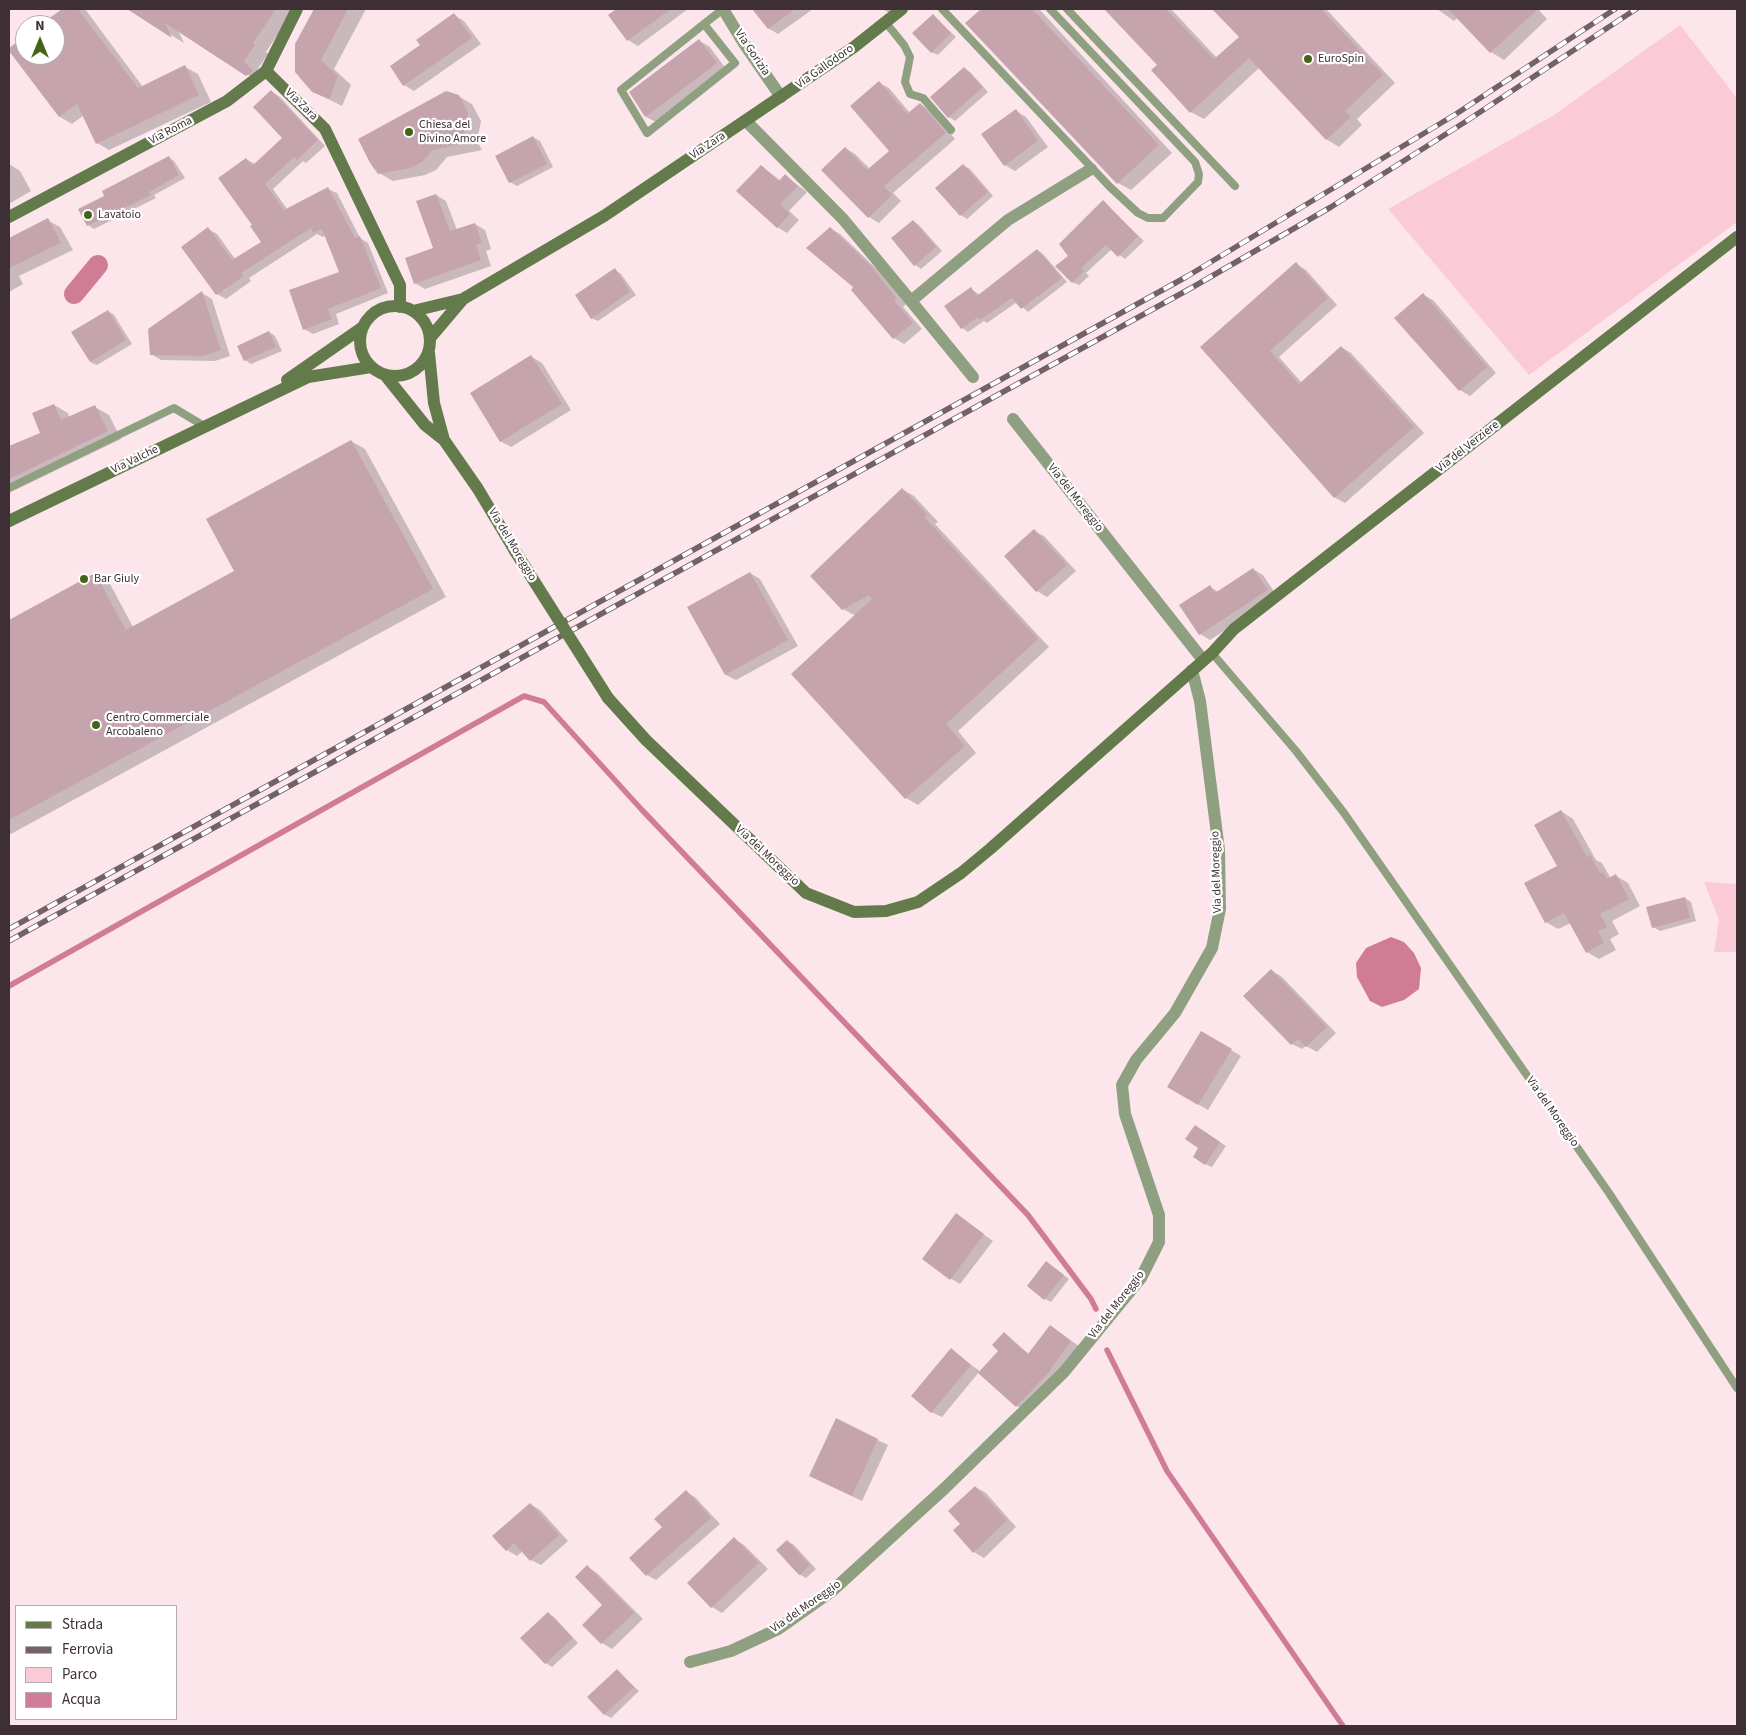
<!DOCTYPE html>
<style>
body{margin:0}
#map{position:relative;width:1746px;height:1735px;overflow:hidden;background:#fce6ec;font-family:"Source Sans 3",sans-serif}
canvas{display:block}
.frame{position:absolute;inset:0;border:10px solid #3d2f33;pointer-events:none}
.legend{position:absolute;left:15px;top:1605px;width:162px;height:115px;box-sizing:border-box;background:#fff;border:1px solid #b1acad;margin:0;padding:6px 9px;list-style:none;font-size:15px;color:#3d2f33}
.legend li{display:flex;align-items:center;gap:10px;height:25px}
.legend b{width:25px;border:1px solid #b1acad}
.north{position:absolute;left:15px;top:15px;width:50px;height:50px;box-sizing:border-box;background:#fff;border:1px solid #b1acad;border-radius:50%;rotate:0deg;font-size:14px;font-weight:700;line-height:20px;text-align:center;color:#3d2f33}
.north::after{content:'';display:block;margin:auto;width:18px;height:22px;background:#446419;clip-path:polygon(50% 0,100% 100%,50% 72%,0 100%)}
</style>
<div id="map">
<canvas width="1746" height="1735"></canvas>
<div class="frame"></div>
<ul class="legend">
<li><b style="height:6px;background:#637a4b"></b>Strada</li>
<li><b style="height:6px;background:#726266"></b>Ferrovia</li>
<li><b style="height:14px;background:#facad7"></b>Parco</li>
<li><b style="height:14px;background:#d07c97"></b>Acqua</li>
</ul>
<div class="north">N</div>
</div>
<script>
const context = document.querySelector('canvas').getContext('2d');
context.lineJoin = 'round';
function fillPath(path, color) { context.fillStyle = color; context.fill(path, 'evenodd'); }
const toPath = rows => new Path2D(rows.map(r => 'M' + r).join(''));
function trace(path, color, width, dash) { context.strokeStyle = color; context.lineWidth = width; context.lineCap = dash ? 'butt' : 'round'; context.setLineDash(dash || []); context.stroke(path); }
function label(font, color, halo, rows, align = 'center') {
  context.font = font + ' "Source Sans 3",sans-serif'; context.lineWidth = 4.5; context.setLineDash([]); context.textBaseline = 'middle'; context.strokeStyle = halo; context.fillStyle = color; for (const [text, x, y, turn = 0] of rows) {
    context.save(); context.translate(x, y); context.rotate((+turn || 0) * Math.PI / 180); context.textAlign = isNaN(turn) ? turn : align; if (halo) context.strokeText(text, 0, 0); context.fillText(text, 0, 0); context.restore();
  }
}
const green = toPath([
 [1680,25,1737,98,1737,222,1529,375,1388,209,1554,115],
 [1704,882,1737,884,1737,952,1714,952,1719,920]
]);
const water = toPath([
 [1391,937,1404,942,1414,953,1421,968,1419,989,1404,1000,1382,1007,1370,1001,1357,977,1356,963,1366,948]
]);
const shadow = toPath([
 [64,9,85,9,143,87,185,67,198,74,211,102,109,150,97,143,84,115,72,124,60,117,9,50,25,38,25,55,55,55,55,25,42,25],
 [130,9,292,9,294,10,266,52,268,54,257,70,261,83,178,30,184,43],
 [315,9,366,9,334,69,351,85,342,106,312,91,296,45],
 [618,9,688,9,638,46,628,40,609,15],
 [754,9,813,9,778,34,768,28],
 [882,9,895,9,890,13],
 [983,9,1039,9,1172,153,1131,190,1118,183,967,23],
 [1105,9,1171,9,1217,58,1240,37,1214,9,1326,9,1395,83,1357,119,1362,125,1339,147,1326,139,1259,68,1204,119,1191,112,1158,65],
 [1437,9,1538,9,1547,19,1504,60,1491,52,1458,17,1454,21],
 [454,15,464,21,481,44,414,91,404,85,421,46],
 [933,16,956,37,938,55,931,52],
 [699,41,709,46,726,69,656,122,646,117,631,93],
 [964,68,970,72,988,92,955,121,949,117,932,97],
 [879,83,889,88,910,113,920,104,930,110,955,139,893,193,901,201,879,223,869,217,822,170,845,148,855,154,870,169,890,151],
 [272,92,280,97,325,146,306,163,303,161,273,189,287,209,328,189,337,193,360,238,368,243,388,293,336,314,339,324,313,334,304,329,341,272,326,235,323,237,317,234,249,278,251,281,226,299,217,294,183,247,208,229,217,234,235,259,262,242,254,225,246,159,255,164,284,138],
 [458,96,472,104,481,121,477,141,482,150,447,157,436,170,425,175,393,181,379,173],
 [1016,111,1026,117,1048,147,1015,171,1005,165],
 [533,137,540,141,553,167,517,186,510,182],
 [168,157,174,161,185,178,154,195,156,198,94,229,88,225,106,196],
 [9,164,20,171,31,191,9,204],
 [963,165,970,169,993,196,967,219,961,215],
 [761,166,781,181,785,176,807,192,789,211,799,220,787,233,777,227],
 [436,195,446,201,457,230,475,224,485,230,491,249,486,251,491,266,425,289,415,283,435,248],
 [1103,202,1144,241,1125,259,1112,249,1086,273,1089,276,1079,285,1072,282,1070,256],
 [47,220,60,227,73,250,19,276,23,284,9,292,9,239],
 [913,221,919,225,942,251,921,269,915,265],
 [830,228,840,234,882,274,906,304,903,307,922,329,904,344,894,338,855,287],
 [1037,250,1043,254,1067,282,1028,312,1017,302,987,323,984,321,968,332,962,328,971,289,980,295],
 [1296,264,1306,270,1337,305,1279,357,1302,383,1341,347,1351,353,1424,433,1345,503,1334,497,1202,347],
 [615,270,621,274,636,295,598,321,591,318],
 [202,293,212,299,230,356,215,361,161,360,151,354],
 [1423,295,1433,300,1496,373,1470,396,1460,390],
 [108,311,114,315,132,344,97,365,90,362],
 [269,332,275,336,282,351,251,364,245,360],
 [532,357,542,363,571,410,511,447,500,441],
 [54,405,68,413,69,417,95,407,109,415,121,439,9,493,9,447,42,433],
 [351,441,365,449,446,597,9,835,9,621,95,574,109,582,133,627,236,571],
 [902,489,914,496,938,522,935,524,1049,647,958,731,976,753,918,805,906,798,793,674,856,616,843,609],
 [1034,531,1044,536,1076,571,1047,597,1037,591,1005,556],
 [1253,569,1263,575,1277,596,1210,640,1200,634,1210,587,1219,592],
 [750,573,760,579,798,646,736,680,726,675,688,608],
 [1561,811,1573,819,1596,860,1602,863,1610,877,1616,876,1628,883,1640,906,1612,921,1619,934,1610,939,1616,950,1599,959,1587,952,1571,923,1558,929,1546,922,1559,866],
 [1685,898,1691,902,1696,921,1660,931,1653,927],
 [1271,971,1281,976,1336,1033,1317,1052,1306,1046,1302,1049,1292,1044],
 [1202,1033,1241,1056,1208,1110,1169,1087],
 [1202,1130,1226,1146,1212,1167,1205,1164,1200,1148],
 [956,1215,993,1241,960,1284,950,1278],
 [1047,1263,1069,1279,1051,1302,1045,1299],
 [1051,1326,1080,1347,1027,1412,1017,1406,979,1372,942,1417,931,1412,951,1350,981,1372,999,1351,1004,1334,1029,1354],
 [836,1420,888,1445,862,1501,820,1481],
 [975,1487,986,1493,1016,1527,984,1558,974,1552,962,1524],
 [686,1492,695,1497,720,1524,656,1580,647,1575],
 [530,1504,540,1510,568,1541,541,1565,531,1560,523,1551,517,1556,507,1550,494,1536],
 [734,1539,744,1545,768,1569,722,1613,712,1607,688,1583],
 [787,1541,794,1545,816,1569,806,1578,799,1574],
 [587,1567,597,1573,643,1619,612,1649,602,1643,604,1605],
 [548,1614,554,1617,578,1643,552,1667,546,1663,522,1638],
 [617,1671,639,1691,611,1718,604,1714]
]);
const stream = toPath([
 [9,986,524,696,544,702,642,810,1028,1215,1091,1299,1096,1309],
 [1107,1350,1167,1471,1343,1726]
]);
const canal = toPath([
 [74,294,98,265]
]);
const building = toPath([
 [62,9,78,9,138,88,185,65,199,95,96,144,77,104,59,117,9,51,9,48,25,36,25,55,55,55,55,25,40,25],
 [127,9,276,9,253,43,255,45,244,61,253,71,246,76,165,23,172,38],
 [314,9,348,9,321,60,338,76,329,99,312,92,295,72,295,44],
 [616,9,671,9,627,41,608,15],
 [752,9,795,9,768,29],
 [981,9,1032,9,1159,145,1117,184,965,23],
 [1104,9,1166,9,1214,59,1239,37,1212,9,1321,9,1383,75,1345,111,1351,117,1326,140,1249,58,1190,113,1151,70,1157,65],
 [1448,9,1538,9,1490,53],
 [454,13,472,38,403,86,390,66,420,45,416,40],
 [933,14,951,33,931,53,912,33],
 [699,39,717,63,645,117,629,92],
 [964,67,983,87,948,118,930,97],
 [879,81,907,114,920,103,946,133,884,186,892,195,868,218,821,170,845,147,867,170,889,151,850,106],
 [271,90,318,140,297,160,294,157,265,184,284,210,328,187,355,238,360,236,381,288,328,309,332,319,303,330,289,290,339,272,322,229,313,233,311,228,241,273,244,276,216,295,181,247,208,227,232,260,261,242,250,226,252,225,218,178,246,158,252,166,282,138,253,107],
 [446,91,459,95,468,113,464,132,469,142,433,150,422,162,411,168,378,174,370,163,358,139],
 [1016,109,1038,141,1004,166,981,134],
 [533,136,547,164,509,183,495,156],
 [169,156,179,175,149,192,151,195,87,226,78,209,104,196,102,191],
 [963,164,988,192,960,216,935,188],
 [761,165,779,181,785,174,798,186,780,204,790,214,777,228,736,191],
 [436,194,450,231,475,223,482,243,476,245,481,260,414,284,405,258,433,248,416,201],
 [1103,200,1138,236,1118,257,1106,245,1081,268,1084,271,1072,283,1055,266,1068,256,1059,244],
 [48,218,61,243,9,268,9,238],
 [913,220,936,247,914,266,891,238],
 [830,227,872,267,896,298,894,300,913,323,893,339,851,290,853,287,806,248],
 [1037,249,1062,278,1021,309,1012,298,980,320,978,317,961,329,944,306,971,287,977,296],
 [1296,262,1328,298,1270,351,1299,384,1341,346,1414,427,1334,498,1200,347],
 [615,268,630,292,591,319,575,295],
 [202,291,221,350,204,356,150,355,148,329],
 [1423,293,1487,367,1459,391,1394,318],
 [108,310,126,340,90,362,71,332],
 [269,331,276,347,244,361,237,346],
 [531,355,562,404,500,442,470,393],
 [54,404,61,420,95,405,108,431,9,479,9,446,40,433,32,413],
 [351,440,433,589,9,820,9,620,95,573,126,630,234,571,206,519],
 [902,488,927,514,924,517,1038,639,946,724,965,746,905,799,791,674,872,599,869,595,842,610,810,576],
 [1034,529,1067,565,1036,592,1004,556],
 [1253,568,1268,590,1199,635,1179,605,1210,585,1215,593],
 [750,572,788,640,725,675,687,607],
 [1561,810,1587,857,1590,855,1600,873,1603,872,1607,879,1616,874,1629,899,1600,914,1607,927,1598,931,1604,943,1586,953,1564,913,1545,923,1524,883,1557,866,1534,825],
 [1685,897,1690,918,1652,928,1646,907],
 [1271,969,1327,1027,1306,1047,1298,1039,1291,1045,1243,996],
 [1201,1031,1232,1049,1198,1105,1167,1087],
 [1195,1125,1220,1142,1205,1165,1193,1157,1198,1148,1185,1139],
 [956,1213,984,1234,950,1280,922,1259],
 [1046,1261,1064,1275,1044,1300,1027,1286],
 [1050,1325,1071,1341,1049,1372,1016,1407,978,1373,998,1351,992,1345,1004,1332,1028,1354],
 [951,1348,971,1365,931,1413,911,1396],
 [836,1418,878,1439,852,1496,809,1476],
 [975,1486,1007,1520,973,1553,953,1530,960,1524,948,1511],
 [686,1490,711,1518,646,1576,629,1558,662,1527,654,1519],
 [530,1503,559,1535,530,1561,514,1543,506,1551,492,1536],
 [734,1537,759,1563,711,1608,687,1583],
 [787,1540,810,1565,799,1575,776,1550],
 [587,1565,634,1613,601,1644,582,1625,602,1605,575,1577],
 [548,1612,573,1638,545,1664,520,1638],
 [617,1669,634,1687,604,1715,587,1697]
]);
const lane = toPath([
 [942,9,1110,187,1138,213,1148,218,1163,218,1198,182,1199,174,1195,162,1050,9],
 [1067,9,1235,186],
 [886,23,904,45,910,57,905,82,910,94,923,98,951,130],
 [704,24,735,63,647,133,621,90,704,24,723,9],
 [9,488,174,408,204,426],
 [1212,653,1296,751,1344,813,1609,1193,1737,1388]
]);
const street = toPath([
 [723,9,743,42,781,97],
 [746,121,843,219,911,301,1008,220,1091,169],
 [911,301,973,377],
 [1013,419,1203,660],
 [690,1662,731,1651,778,1629,832,1591,945,1488,1064,1372,1141,1278,1159,1242,1159,1215,1125,1114,1122,1085,1136,1060,1175,1013,1212,948,1220,909,1219,850,1200,701,1192,670]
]);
const secondary = toPath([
 [266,71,325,129,400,285,400,307],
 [9,217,227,101,266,71,297,9],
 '360 341a35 35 0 1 1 70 0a35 35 0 1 1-70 0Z',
 [413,311,463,299,604,216,854,47,902,9],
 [430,338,463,299],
 [429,353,434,403,444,440],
 [385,375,425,425,444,440,478,489,515,551],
 [287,380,363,327],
 [9,521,308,377,371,367],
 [608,698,646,740,806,893,854,912,886,911,918,902,961,873,990,849,1212,653,1234,629,1737,237]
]);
const rail = toPath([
 [9,929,1186,277,1456,114,1615,9],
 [9,941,1193,287,1331,207,1465,122,1636,9]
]);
const secondaryBridge = toPath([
 [515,551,608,698]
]);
const markers = [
 [1308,59,5,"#446419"],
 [409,132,5,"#446419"],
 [88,215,5,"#446419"],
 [84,579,5,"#446419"],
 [96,725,5,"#446419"]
];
const streetNames = [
 ["Via Gorizia",752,53,56],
 ["Via Gallodoro",825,67,-35],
 ["Via Zara",301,105,44],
 ["Via Roma",171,131,-28],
 ["Via Zara",708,146,-34],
 ["Via del Verziere",1468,447,-38],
 ["Via Valche",135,460,-26],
 ["Via del Moreggio",1075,498,52],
 ["Via del Moreggio",512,545,59],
 ["Via del Moreggio",767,856,43],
 ["Via del Moreggio",1217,872,-92],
 ["Via del Moreggio",1552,1112,55],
 ["Via del Moreggio",1117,1305,-52],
 ["Via del Moreggio",806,1607,-35]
];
const poiNames = [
 ["EuroSpin",1318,59],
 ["Chiesa del",419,125],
 ["Divino Amore",419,139],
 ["Lavatoio",98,215],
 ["Bar Giuly",94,579],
 ["Centro Commerciale",106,718],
 ["Arcobaleno",106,732]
];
fillPath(green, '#facad7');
fillPath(water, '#d07c97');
fillPath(shadow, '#0003');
trace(stream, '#d07c97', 5.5);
trace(canal, '#d07c97', 20);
fillPath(building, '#c6a4ad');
trace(lane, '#8fa080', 8);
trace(street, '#8fa080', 12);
trace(secondary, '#637a4b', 12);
trace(rail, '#726266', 5.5);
trace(rail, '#fff', 4, [11]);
trace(secondaryBridge, '#637a4b', 12);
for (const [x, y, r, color] of markers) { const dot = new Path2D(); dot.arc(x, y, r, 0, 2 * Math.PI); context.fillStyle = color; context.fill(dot); trace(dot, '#fff', 2); }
label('12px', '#3d2f33', '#fff', streetNames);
label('12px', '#3d2f33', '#fff', poiNames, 'left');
</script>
